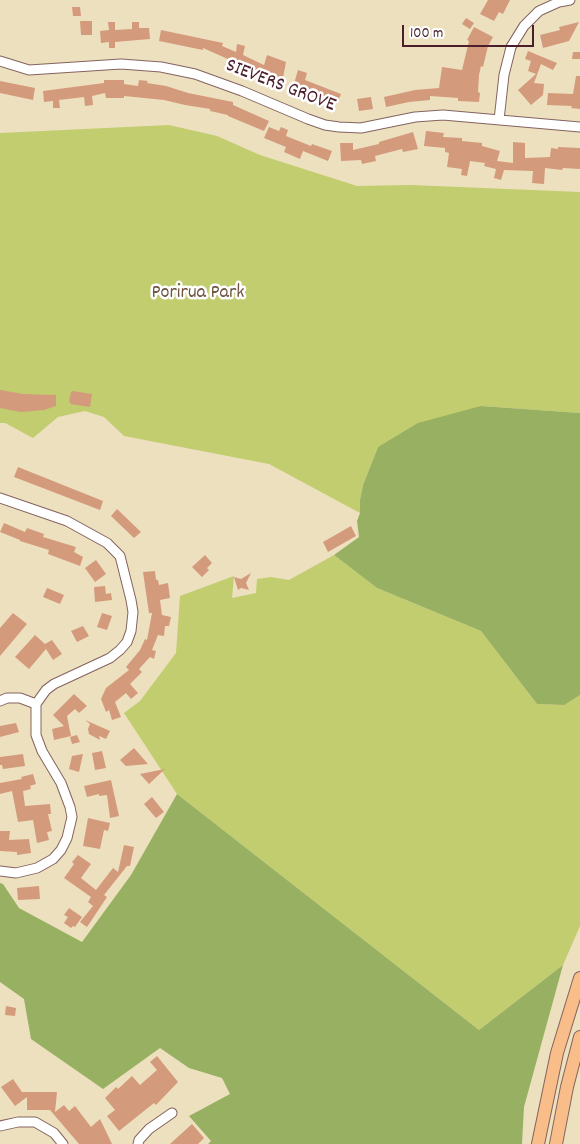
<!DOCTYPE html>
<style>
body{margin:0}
#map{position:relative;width:580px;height:1144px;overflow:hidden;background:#ede0bf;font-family:Dekko,sans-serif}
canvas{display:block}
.scale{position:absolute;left:402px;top:25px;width:132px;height:22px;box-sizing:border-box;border:2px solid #4a1f2b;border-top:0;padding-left:6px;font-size:15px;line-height:18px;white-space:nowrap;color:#4a1f2b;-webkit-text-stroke:4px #fff;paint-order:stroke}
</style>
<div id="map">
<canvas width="580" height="1144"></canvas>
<div class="scale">100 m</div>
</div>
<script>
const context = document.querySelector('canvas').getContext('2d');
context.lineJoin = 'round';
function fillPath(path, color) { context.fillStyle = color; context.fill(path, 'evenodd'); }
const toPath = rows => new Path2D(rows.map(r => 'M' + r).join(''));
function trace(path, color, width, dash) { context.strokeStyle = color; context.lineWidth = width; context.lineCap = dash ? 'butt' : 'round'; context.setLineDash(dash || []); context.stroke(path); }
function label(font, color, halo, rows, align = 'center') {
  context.font = font + ' Dekko,sans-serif'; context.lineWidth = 5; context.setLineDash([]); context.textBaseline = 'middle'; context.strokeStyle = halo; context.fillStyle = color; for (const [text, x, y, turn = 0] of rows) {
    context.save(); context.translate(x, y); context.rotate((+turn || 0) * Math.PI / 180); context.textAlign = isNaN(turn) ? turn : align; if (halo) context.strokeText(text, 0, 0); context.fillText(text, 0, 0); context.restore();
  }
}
const green = toPath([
 [169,125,217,136,260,155,357,186,411,185,580,192,580,413,481,406,378,447,363,485,360,500,360,513,269,464,124,436,104,417,85,411,58,417,33,438,5,423,0,423,0,133],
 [334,555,377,588,481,631,537,704,563,705,580,695,580,926,563,965,479,1030,177,794,124,713,140,701,176,653,180,596,234,576,232,598,256,593,257,579,271,577,289,580]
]);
const forest = toPath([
 [481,406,580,413,580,695,564,705,537,704,481,631,377,588,334,555,359,537,357,521,360,513,360,500,363,485,378,447,418,423],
 [177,794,479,1030,563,965,524,1107,522,1144,208,1144,211,1141,189,1116,230,1094,222,1078,189,1068,160,1048,103,1089,31,1039,24,999,0,982,0,883,3,884,19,908,82,942,131,875]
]);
const building = toPath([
 [488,0,510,0,503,14,499,12,494,21,480,14],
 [72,7,80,7,81,16,73,16],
 [466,18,474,23,470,29,462,24],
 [80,21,92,21,92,35,81,35],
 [108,22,115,22,115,30,132,29,132,22,139,22,139,28,149,28,150,39,115,42,115,48,109,48,109,42,101,43,100,31,109,30],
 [579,22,569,41,543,48,540,35,560,30,559,27],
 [474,27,493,37,488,46,483,67,481,66,479,75,478,92,480,93,479,102,458,101,458,98,430,96,430,100,409,102,386,107,384,97,415,90,439,88,442,67,462,70,469,41,467,40],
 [161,30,223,43,222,46,236,52,237,44,245,46,243,55,264,65,267,55,286,62,282,83,203,48,203,50,159,41],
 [528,51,557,63,553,70,541,64,534,83,544,84,543,95,531,105,518,90,536,74,528,71,531,61,525,59],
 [573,52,580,52,580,59,572,59],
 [298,70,307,73,305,80,341,94,337,104,310,92,309,94,293,87],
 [576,76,580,76,580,109,571,108,572,106,547,105,548,93,573,94],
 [104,80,124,80,124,84,138,86,139,80,148,81,147,83,166,86,188,93,233,102,233,105,269,121,264,131,228,116,228,115,210,111,210,109,185,105,164,100,124,96,124,98,106,98,105,93,92,96,93,105,85,106,84,97,59,100,60,108,53,108,53,101,44,102,43,91,104,83],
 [0,81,35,88,33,100,0,93],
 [371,97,373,109,359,111,357,99],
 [269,127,279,131,281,127,288,130,286,136,311,146,312,144,332,151,328,161,303,151,300,159,284,152,286,147,264,138],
 [426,131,444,133,443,137,462,138,462,141,482,143,482,146,500,151,497,161,513,163,513,142,525,143,525,158,550,157,551,148,558,149,558,147,580,148,580,169,563,168,562,170,545,168,544,184,532,183,533,171,504,170,501,180,494,178,496,169,484,166,485,163,470,161,467,176,461,175,462,169,447,167,449,153,445,152,445,148,424,146],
 [413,132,418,149,403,152,402,149,375,156,376,161,362,164,361,160,341,161,340,143,353,143,353,150,379,144,379,142],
 [0,390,23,394,56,395,56,406,44,410,21,412,0,408],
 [73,391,92,394,90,407,70,404,71,403,69,402,71,392],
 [18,467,103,501,100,510,14,477],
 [117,509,141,532,134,538,111,516],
 [4,523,25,532,27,528,44,534,43,537,76,547,74,552,83,557,80,566,48,554,49,550,20,541,20,540,0,532],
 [351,526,356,536,328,552,323,542],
 [205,555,212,563,207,568,209,570,202,577,192,567],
 [96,560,106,574,95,582,85,568],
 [155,571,156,580,158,580,159,585,168,583,170,598,160,600,162,615,171,617,169,626,165,626,164,636,158,635,152,650,156,651,154,659,150,657,139,669,142,672,130,684,138,693,131,699,126,693,115,702,121,717,112,720,109,710,106,712,101,699,106,688,129,670,126,667,140,650,145,639,147,640,152,613,149,613,143,572],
 [251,573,246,583,249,590,241,588,238,590,234,577,241,579],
 [105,586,106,594,111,593,112,600,95,602,94,587],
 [47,588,64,595,60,604,43,597],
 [13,613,27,624,0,656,0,628],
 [102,613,112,616,107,630,97,627],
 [83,626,89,636,77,642,71,631],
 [35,635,45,644,52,640,62,654,53,660,46,649,29,669,15,657],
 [74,694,87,706,79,713,75,709,67,716,71,736,54,740,52,729,64,726,53,715],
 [85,720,110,731,106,739,99,736,100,740,89,734,88,729,90,724],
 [16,723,19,732,0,737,0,726],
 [77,735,80,742,72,744,70,737],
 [134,748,148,764,126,766,120,760],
 [102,751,106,768,95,770,92,753],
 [23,754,25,766,3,769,2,765,0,765,0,757],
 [83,754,79,772,69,769,72,756],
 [165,769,149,784,140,774],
 [33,774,36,784,30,786,31,789,23,791,25,806,50,804,51,814,48,814,52,831,47,832,49,840,37,843,33,820,18,822,12,791,0,794,0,783,22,779,21,777],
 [111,780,119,816,110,818,107,795,99,796,99,794,87,797,84,786],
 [152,797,164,812,156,818,144,804],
 [88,818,110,823,108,831,104,830,100,849,83,846],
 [0,831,10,831,9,840,29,839,31,853,17,855,17,852,0,851],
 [124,845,134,847,130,866,127,866,104,895,107,897,87,927,80,922,93,906,88,902,91,897,64,878,74,864,72,862,78,855,91,864,81,878,96,890,113,868,118,872],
 [39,886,40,899,18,900,17,888],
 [69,908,82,917,75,927,73,926,71,928,64,923,68,917,64,915],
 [6,1006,16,1008,15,1016,5,1015],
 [157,1056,178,1082,156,1105,154,1103,119,1131,107,1116,115,1110,105,1098,116,1087,118,1089,132,1076,140,1085,157,1070,150,1062],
 [13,1079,22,1092,57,1092,55,1112,64,1105,69,1111,75,1106,91,1127,100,1119,112,1144,79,1144,50,1110,27,1110,27,1097,15,1106,1,1087],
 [192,1124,204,1138,198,1144,170,1144]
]);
const minor = toPath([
 [0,61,29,70,121,64,161,67,195,74,242,91,308,119,325,125,339,127,361,128,415,117,443,115,580,127],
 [499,120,504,75,511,47,524,26,539,11,559,2,570,0],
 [0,498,67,521,107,543,120,556,131,600,133,612,131,631,127,642,120,650,110,658,54,684,46,690,36,704],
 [0,701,7,698,20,698,36,704,36,735,42,751,61,783,70,807,72,817,67,838,61,850,53,859,37,868,16,873,0,871],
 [0,1126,18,1122,35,1122,54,1133,63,1144],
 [138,1144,139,1140,149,1129,172,1113]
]);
const highway = toPath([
 [538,1144,557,1053,580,978],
 [556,1144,567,1087,580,1037]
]);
const streetNames = [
 ["SIEVERS GROVE",280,87,21]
];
const parkNames = [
 ["Porirua Park",198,294]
];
fillPath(green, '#c1cd6f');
fillPath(forest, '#98b062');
fillPath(building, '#d49a7c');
trace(minor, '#83635f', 11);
trace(highway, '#83635f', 14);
trace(minor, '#fff', 9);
trace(highway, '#f8bd89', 12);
label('20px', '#4a1f2b', '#fff', streetNames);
label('20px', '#6e533f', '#fff', parkNames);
</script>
